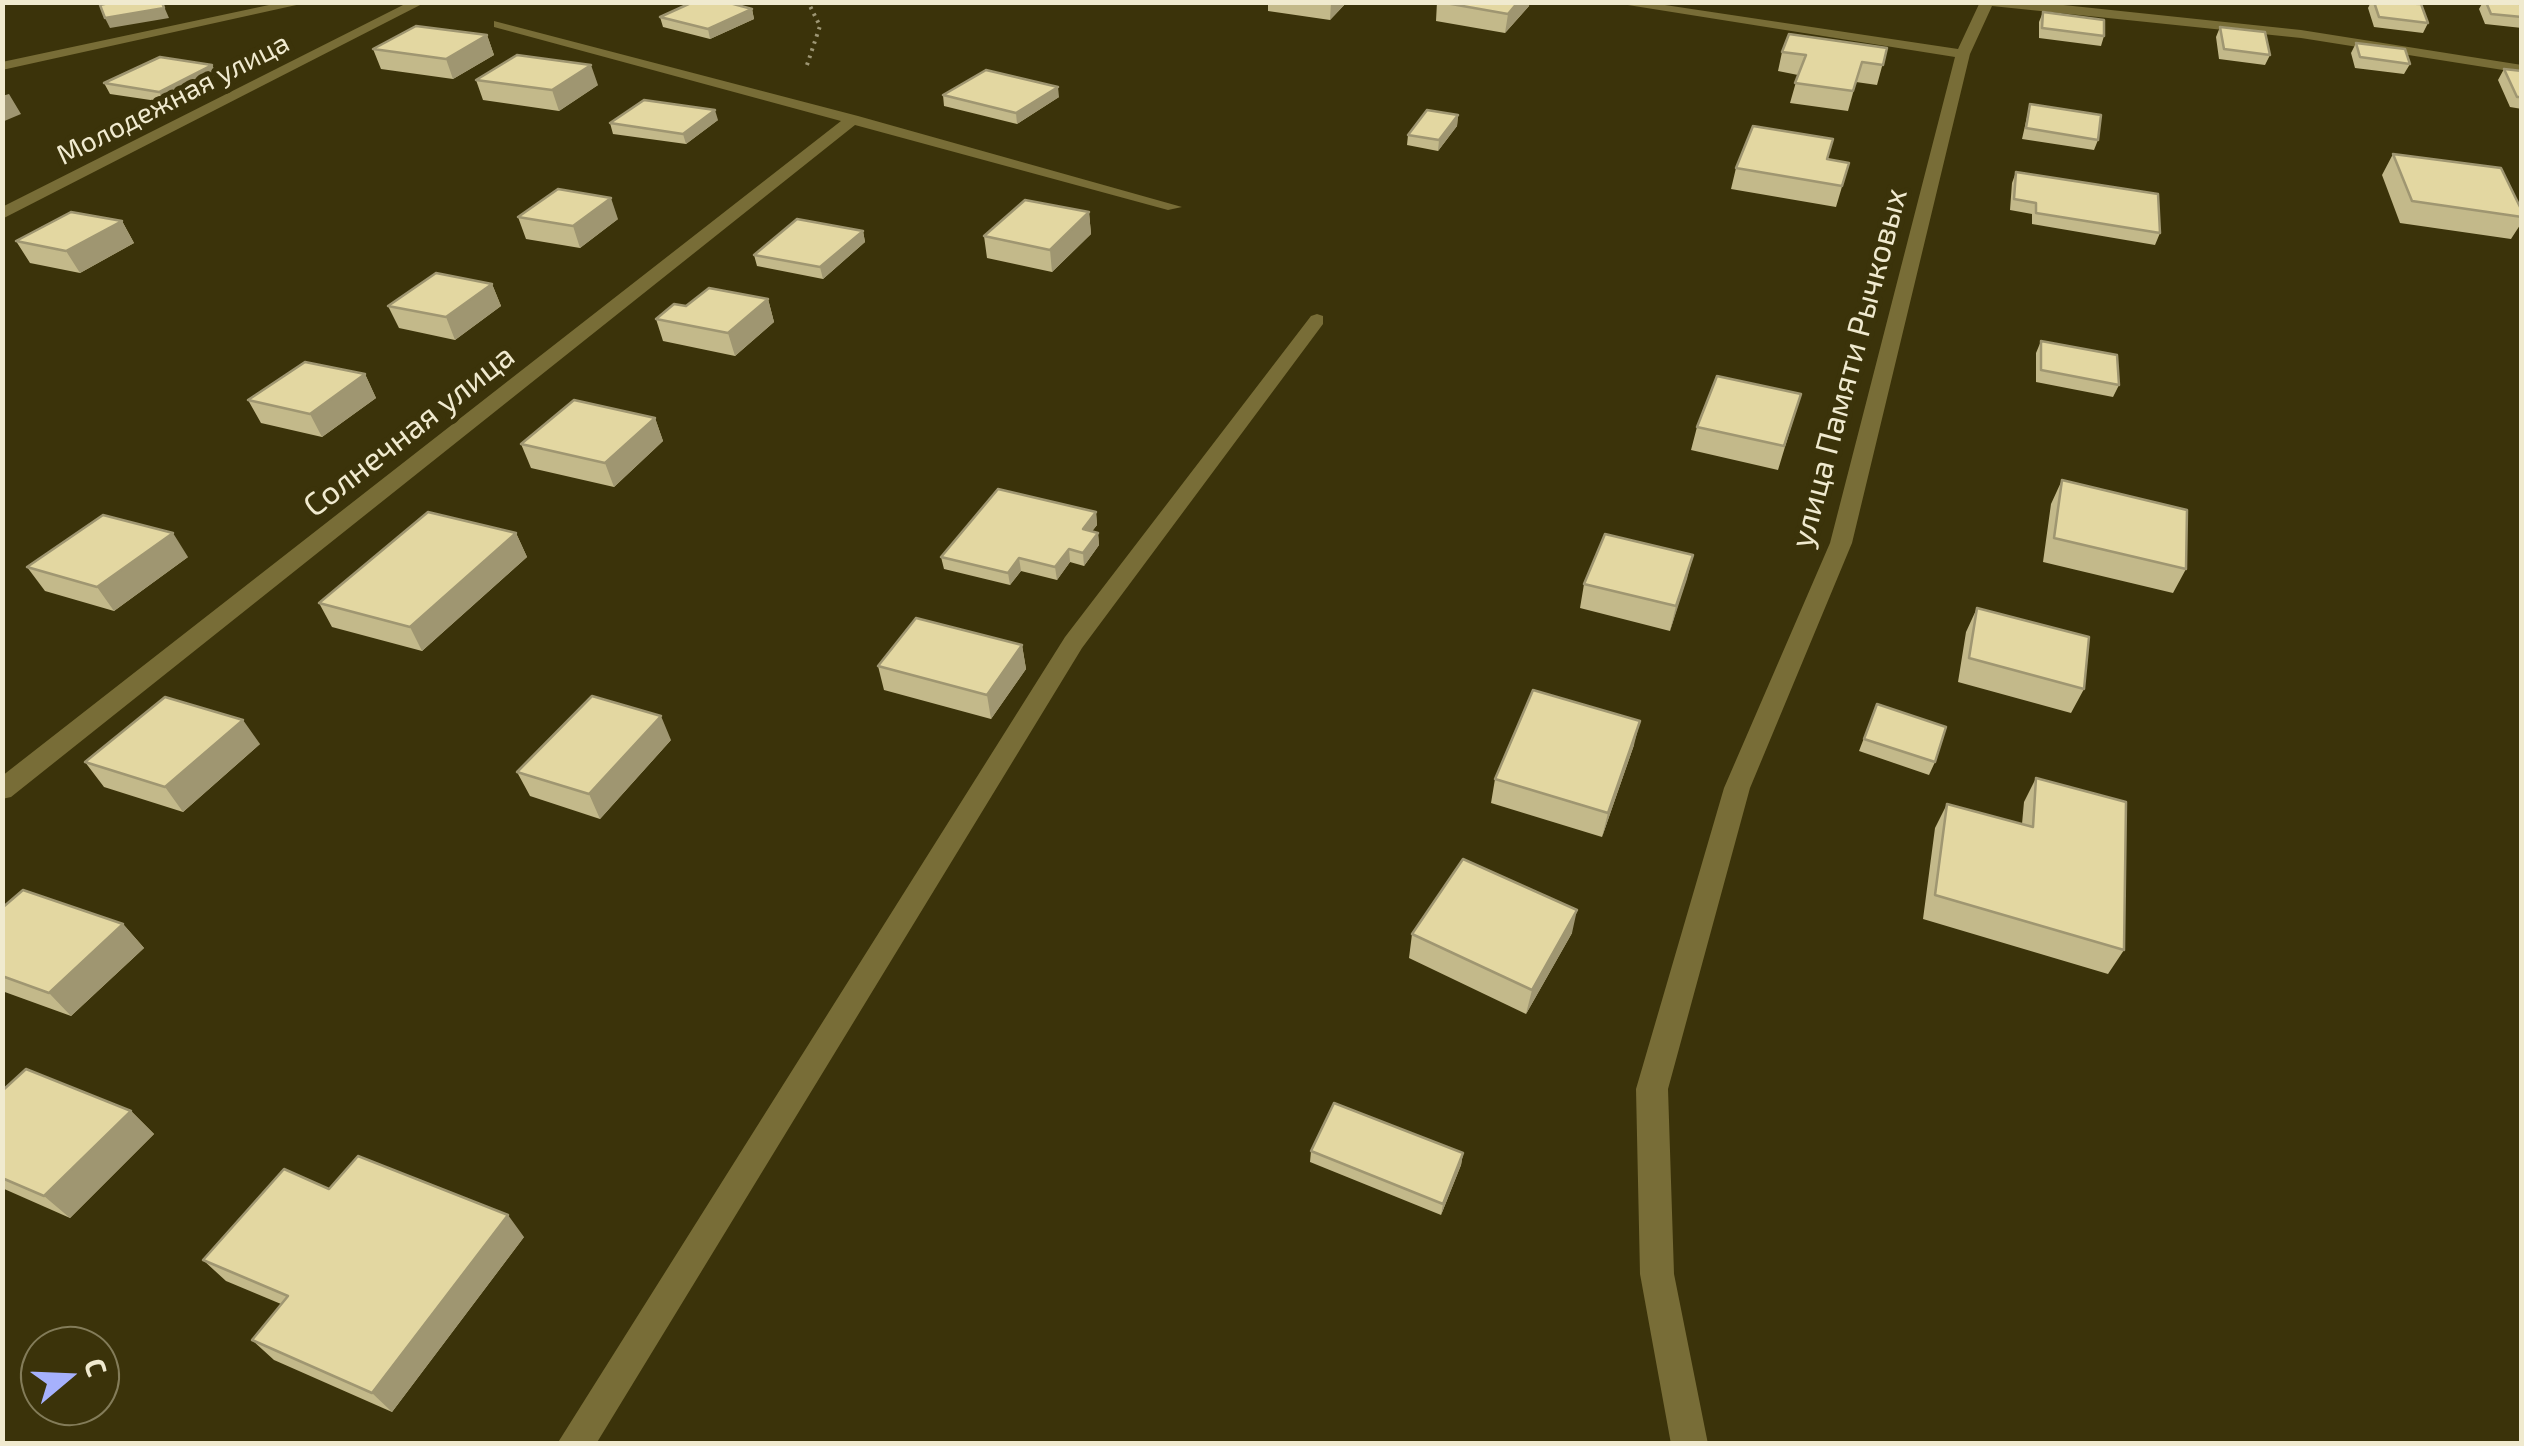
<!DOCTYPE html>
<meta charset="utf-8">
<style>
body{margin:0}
#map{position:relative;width:2524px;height:1446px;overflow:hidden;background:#3b330a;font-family:"Exo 2",sans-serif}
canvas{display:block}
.frame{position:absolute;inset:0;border:5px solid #f0eacf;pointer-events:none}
.north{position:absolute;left:20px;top:1326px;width:100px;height:100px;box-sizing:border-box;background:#3b330a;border:2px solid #837c59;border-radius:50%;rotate:71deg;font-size:28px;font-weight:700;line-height:40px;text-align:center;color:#f0eacf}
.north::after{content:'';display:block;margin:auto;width:35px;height:45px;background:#a6b1fc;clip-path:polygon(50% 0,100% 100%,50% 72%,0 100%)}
</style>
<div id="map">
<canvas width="2524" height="1446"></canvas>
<div class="frame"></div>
<div class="north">С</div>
</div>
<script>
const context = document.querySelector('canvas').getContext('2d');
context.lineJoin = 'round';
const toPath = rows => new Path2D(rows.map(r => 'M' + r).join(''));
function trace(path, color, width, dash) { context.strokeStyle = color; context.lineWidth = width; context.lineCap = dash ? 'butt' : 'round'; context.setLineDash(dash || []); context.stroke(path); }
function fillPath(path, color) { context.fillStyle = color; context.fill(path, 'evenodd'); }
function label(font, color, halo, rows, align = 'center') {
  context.font = font + ' "Exo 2",sans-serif'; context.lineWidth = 10; context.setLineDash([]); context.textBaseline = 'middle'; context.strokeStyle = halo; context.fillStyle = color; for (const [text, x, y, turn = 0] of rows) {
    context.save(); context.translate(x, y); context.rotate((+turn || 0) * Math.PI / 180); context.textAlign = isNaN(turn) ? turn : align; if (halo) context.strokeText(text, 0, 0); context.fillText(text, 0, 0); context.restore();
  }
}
const path = toPath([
 [807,65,820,26,808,2]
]);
const minor = toPath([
 [283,2,310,2,2,70,2,62,283,2],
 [409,2,426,2,2,219,2,207,409,2],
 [1609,2,1645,2,1958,49,1980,2,2035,2,2301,30,2522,65,2522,73,2301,38,1992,6,1970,54,1852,543,1750,788,1668,1089,1674,1274,1708,1444,1671,1444,1640,1274,1636,1089,1724,788,1830,543,1955,57,1609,2],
 [494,21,858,116,1182,207,1168,210,855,125,11,797,2,799,2,776,841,121,494,27,494,21],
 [1317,314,1323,316,1323,324,1082,648,596,1444,557,1444,1065,637,1311,316,1317,314]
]);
const wall = toPath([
 [1268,2,1347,2,1330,20,1268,11],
 [1437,2,1529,6,1505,33,1436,21],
 [2371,2,2409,2,2428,23,2423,33,2374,27,2368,8],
 [2483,2,2522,4,2522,28,2485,24,2479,9],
 [752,9,754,19,710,39,663,27,660,17],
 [2043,12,2104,36,2101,46,2039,38,2039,22],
 [2220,27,2270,55,2265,65,2219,59,2216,37],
 [487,35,494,55,453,79,381,69,373,49],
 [2356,43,2410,64,2404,74,2355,68,2351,53],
 [1887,48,1877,85,1856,82,1848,111,1790,103,1798,75,1778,71,1782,52],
 [212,65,217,75,164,102,110,94,104,83],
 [2504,69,2522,71,2522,109,2510,107,2498,80],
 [476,80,598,85,559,111,483,100],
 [943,95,1059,97,1017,124,944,106],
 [2030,104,2098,140,2094,150,2022,139],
 [1458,115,1457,126,1438,151,1407,145,1408,135],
 [718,120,686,144,613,134,610,123],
 [2393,154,2522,211,2522,222,2511,239,2400,223,2382,175],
 [1827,159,1849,163,1836,207,1731,189,1736,168],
 [2016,172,2160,233,2155,245,2032,224,2032,214,2010,210,2012,183],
 [1089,212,1091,234,1052,272,987,258,984,236],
 [518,217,618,219,580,248,526,239],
 [122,221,134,243,80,273,30,263,16,241],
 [863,231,865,242,823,279,757,266,754,255],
 [492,284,501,306,455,340,399,328,388,306],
 [768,299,774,322,735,356,663,341,656,319,686,306],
 [2041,341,2119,385,2113,397,2036,382,2036,353],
 [365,374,376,398,322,437,261,423,248,400],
 [1801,394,1778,470,1691,450,1697,427],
 [655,418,663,441,614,487,531,468,521,444],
 [2062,480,2186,569,2173,593,2043,562,2051,504],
 [1096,512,1097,525,1092,531,1098,533,1099,545,1084,566,1070,562,1057,580,1021,571,1010,585,944,569,941,557],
 [516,533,527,557,422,651,332,627,319,603],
 [1693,555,1670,631,1580,608,1584,584],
 [188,557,114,611,45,591,27,567],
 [1977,608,2084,689,2071,713,1958,682,1966,632],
 [1022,645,1026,669,991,719,884,690,878,666],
 [1877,704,1935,762,1929,775,1859,751],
 [671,740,600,819,530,796,517,772],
 [260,744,183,812,104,787,85,762],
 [1634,745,1602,837,1491,803,1495,779],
 [2036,778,2124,950,2108,974,1923,919,1935,828,1947,804,2022,824,2024,802],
 [2,908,123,924,144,948,71,1016,2,991],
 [1572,933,1526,1014,1409,958,1412,934],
 [2,1091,131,1111,154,1134,70,1218,2,1188],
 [1311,1151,1463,1153,1461,1165,1441,1215,1310,1162],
 [524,1237,392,1412,274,1360,252,1340,281,1304,226,1281,203,1260]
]);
const shadedWall = toPath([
 [162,2,169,18,110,28,105,18],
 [1331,2,1347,2,1330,20],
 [1518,2,1530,2,1529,6,1505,33,1508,14],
 [752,9,754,19,710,39,708,29],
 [487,35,494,55,453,79,446,59],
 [212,65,217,75,164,102,159,92],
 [591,65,598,85,559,111,552,90],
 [1058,87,1059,97,1017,124,1016,113],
 [9,94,21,114,2,122,2,96],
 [715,110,718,120,686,144,683,134],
 [1458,115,1457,126,1438,151,1439,140],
 [611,198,618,219,580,248,573,226],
 [1089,212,1091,234,1052,272,1050,250],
 [122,221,134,243,80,273,66,251],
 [863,231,865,242,823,279,820,267],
 [492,284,501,306,455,340,446,317],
 [768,299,774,322,735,356,728,333],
 [365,374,376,398,322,437,310,414],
 [655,418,663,441,614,487,605,463],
 [1096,512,1097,525,1084,542,1083,529],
 [173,533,188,557,114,611,97,587],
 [516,533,527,557,422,651,410,627],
 [1098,533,1099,545,1084,566,1083,553],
 [1069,549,1070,562,1057,580,1055,567],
 [1693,555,1687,579,1670,631,1676,606],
 [1019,558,1021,571,1010,585,1008,573],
 [1022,645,1026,669,991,719,987,695],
 [661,716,671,740,600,819,589,794],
 [243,720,260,744,183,812,165,787],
 [1640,721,1634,745,1602,837,1608,813],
 [1577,910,1572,933,1526,1014,1532,990],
 [123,924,144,948,71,1016,49,993],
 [131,1111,154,1134,70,1218,44,1196],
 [1463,1153,1461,1165,1441,1215,1443,1204],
 [508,1215,524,1237,392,1412,372,1393]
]);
const building = toPath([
 [113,2,162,2,164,8,105,18,100,5,113,2],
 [693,2,726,2,752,9,708,29,660,17,693,2],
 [1440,2,1518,2,1508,14,1440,2],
 [2374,2,2421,4,2428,23,2379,17,2374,2],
 [2486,2,2522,4,2522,17,2491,14,2486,2],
 [2043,12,2104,20,2104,36,2042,28,2043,12],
 [416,26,487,35,446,59,373,49,416,26],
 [2220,27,2265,32,2270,55,2224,49,2220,27],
 [1789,34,1887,48,1883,65,1862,62,1853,91,1795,83,1806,55,1782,52,1789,34],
 [2356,43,2405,49,2410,64,2360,57,2356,43],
 [517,55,591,65,552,90,476,80,517,55],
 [160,57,212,65,159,92,104,83,160,57],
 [2504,69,2522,71,2522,97,2517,97,2504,69],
 [986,70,1058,87,1016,113,943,95,986,70],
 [644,100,715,110,683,134,610,123,644,100],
 [2030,104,2101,115,2098,140,2026,128,2030,104],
 [1427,110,1458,115,1439,140,1408,135,1427,110],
 [1753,126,1833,139,1827,159,1849,163,1842,186,1736,168,1753,126],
 [2393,154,2501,168,2522,211,2522,217,2412,201,2393,154],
 [2016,172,2158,194,2160,233,2036,213,2036,203,2014,199,2016,172],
 [558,189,611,198,573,226,518,217,558,189],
 [1025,200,1089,212,1050,250,984,236,1025,200],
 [71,212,122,221,66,251,16,241,71,212],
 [797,219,863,231,820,267,754,255,797,219],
 [436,273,492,284,446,317,388,306,436,273],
 [709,288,768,299,728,333,656,319,674,304,686,306,709,288],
 [2041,341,2117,355,2119,385,2041,370,2041,341],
 [305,362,365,374,310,414,248,400,305,362],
 [1717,376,1801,394,1784,446,1697,427,1717,376],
 [574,400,655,418,605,463,521,444,574,400],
 [2062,480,2187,510,2186,569,2054,538,2062,480],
 [998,489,1096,512,1083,529,1098,533,1083,553,1069,549,1055,567,1019,558,1008,573,941,557,998,489],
 [428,512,516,533,410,627,319,603,428,512],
 [103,515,173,533,97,587,27,567,103,515],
 [1605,534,1693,555,1676,606,1584,584,1605,534],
 [1977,608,2089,637,2084,689,1969,658,1977,608],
 [916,618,1022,645,987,695,878,666,916,618],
 [1533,690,1640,721,1608,813,1495,779,1533,690],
 [592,696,661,716,589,794,517,772,592,696],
 [165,697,243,720,165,787,85,762,165,697],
 [1877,704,1946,727,1935,762,1864,739,1877,704],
 [2036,778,2126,802,2124,950,1935,895,1947,804,2033,827,2036,778],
 [1463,859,1577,910,1532,990,1412,934,1463,859],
 [23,890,123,924,49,993,2,976,2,908,23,890],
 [26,1069,131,1111,44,1196,2,1178,2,1091,26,1069],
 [1334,1103,1463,1153,1443,1204,1311,1151,1334,1103],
 [358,1156,508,1215,372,1393,252,1340,288,1296,203,1260,284,1169,329,1189,358,1156]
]);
const farStreetnames = [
 ["Молодежная улица",173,99,-27]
];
const streetNames = [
 ["улица Памяти Рычковых",1849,368,-75],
 ["Солнечная улица",409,431,-38]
];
trace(path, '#9d9674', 4, [2.5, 5]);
fillPath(minor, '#786d37');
fillPath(wall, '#c3b98a');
fillPath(shadedWall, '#9f9671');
fillPath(building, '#e3d7a1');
trace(building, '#9f9671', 2.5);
label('28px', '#f0eacf', '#3b330a', farStreetnames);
label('32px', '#f0eacf', '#3b330a', streetNames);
</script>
